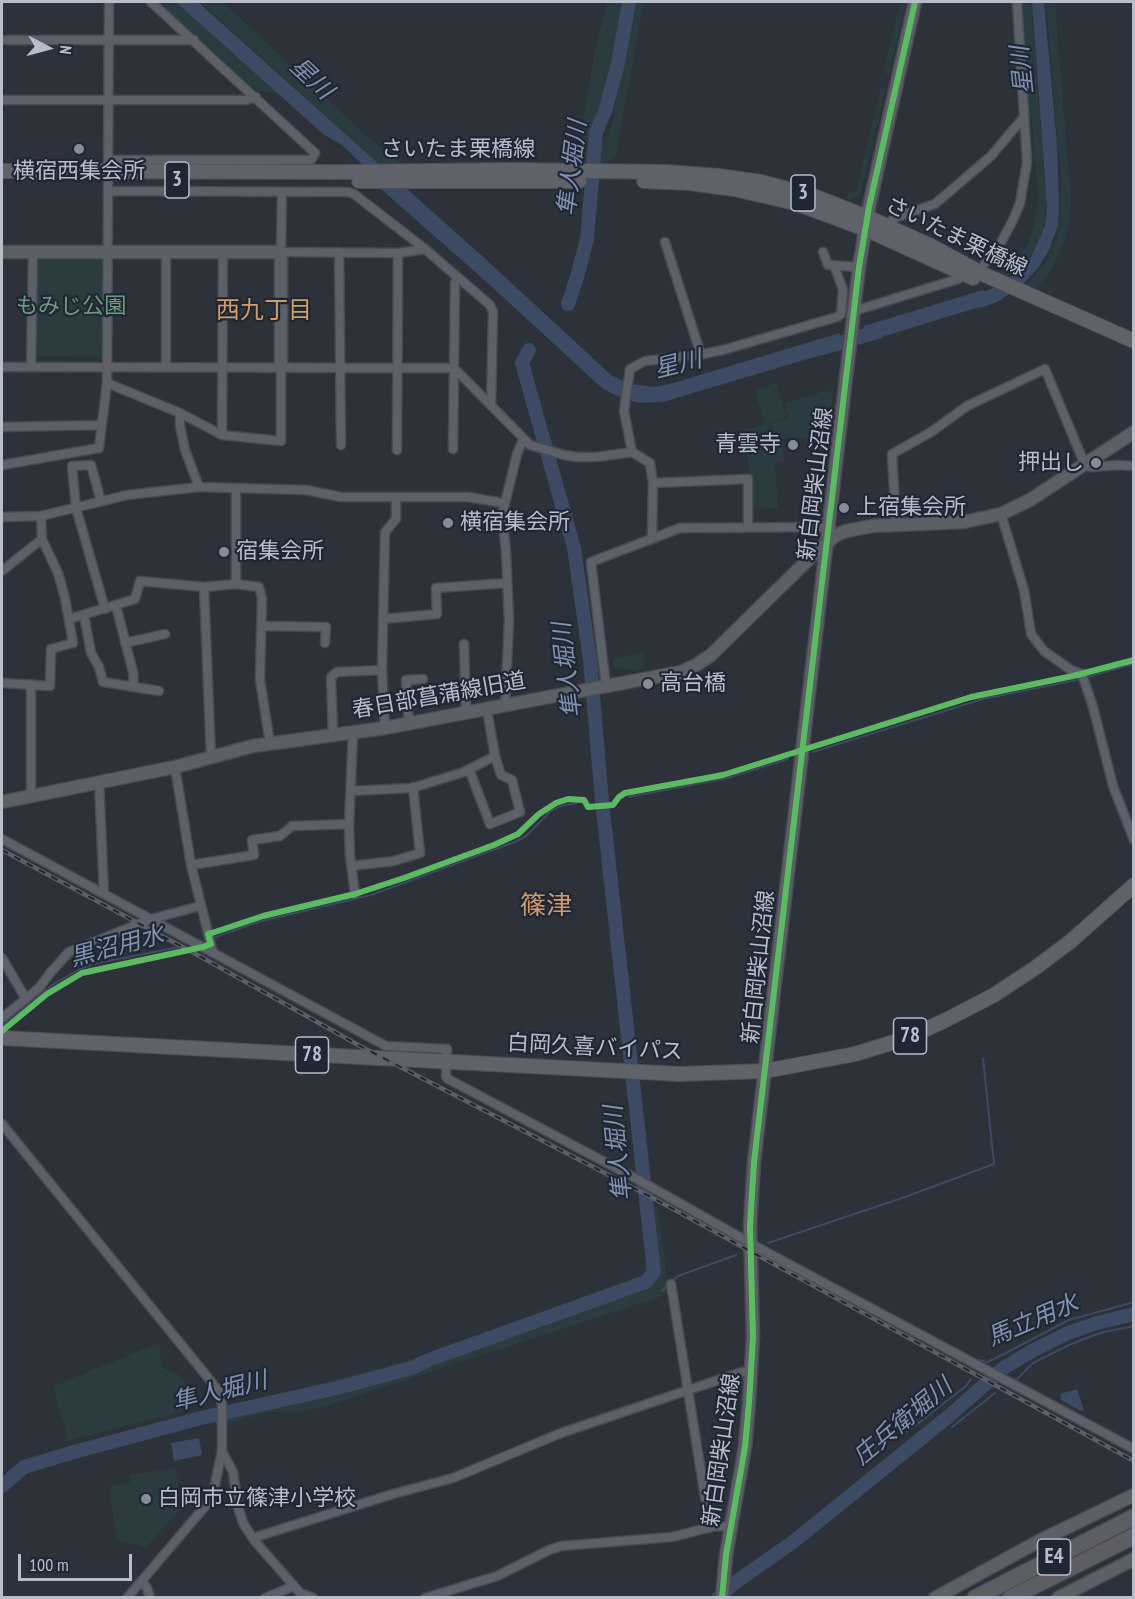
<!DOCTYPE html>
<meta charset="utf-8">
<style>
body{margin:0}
#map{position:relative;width:1135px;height:1599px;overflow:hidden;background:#2d3139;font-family:"PT Sans Narrow",sans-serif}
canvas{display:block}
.frame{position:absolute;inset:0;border:3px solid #b7bdc9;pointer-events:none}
.north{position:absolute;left:18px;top:18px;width:60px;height:60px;-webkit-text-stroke:4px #202734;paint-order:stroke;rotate:96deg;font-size:16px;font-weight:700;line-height:24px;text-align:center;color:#b7bdc9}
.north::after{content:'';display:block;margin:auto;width:21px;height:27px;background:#b7bdc9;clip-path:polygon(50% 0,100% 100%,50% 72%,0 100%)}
.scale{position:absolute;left:18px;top:1554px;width:114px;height:27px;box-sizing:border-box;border:3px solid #b7bdc9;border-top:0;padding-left:8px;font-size:18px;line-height:21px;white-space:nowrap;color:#b7bdc9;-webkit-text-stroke:4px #202734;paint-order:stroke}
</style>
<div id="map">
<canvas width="1135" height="1599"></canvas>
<div class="frame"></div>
<div class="north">N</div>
<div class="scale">100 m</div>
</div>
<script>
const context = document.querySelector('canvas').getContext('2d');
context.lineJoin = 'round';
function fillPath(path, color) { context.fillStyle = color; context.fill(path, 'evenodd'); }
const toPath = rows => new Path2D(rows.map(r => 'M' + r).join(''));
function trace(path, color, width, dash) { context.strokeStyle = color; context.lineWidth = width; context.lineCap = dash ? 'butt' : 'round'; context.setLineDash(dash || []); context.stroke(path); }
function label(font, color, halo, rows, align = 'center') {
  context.font = font + ' "PT Sans Narrow","Noto Sans JP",sans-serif'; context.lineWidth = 4.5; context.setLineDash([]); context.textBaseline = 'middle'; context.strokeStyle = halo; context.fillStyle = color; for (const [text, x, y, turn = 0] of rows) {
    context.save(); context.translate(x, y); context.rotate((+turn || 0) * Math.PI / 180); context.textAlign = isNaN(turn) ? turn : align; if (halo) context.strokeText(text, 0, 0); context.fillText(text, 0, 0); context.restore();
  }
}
const green = toPath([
 [159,2,178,2,280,94,257,91],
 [200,2,223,2,365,134,403,165,379,164],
 [607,2,621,2,614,55,603,100,593,131,590,162,580,162,584,113,595,51],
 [635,2,644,2,615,159,599,162,600,144,610,134],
 [900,2,906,2,889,74,883,73],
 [1021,2,1031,2,1046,198,1045,221,1040,241,1028,260,1009,277,999,273,1018,257,1028,244,1034,227,1038,198,1032,120,1028,114],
 [1046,2,1055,2,1071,201,1068,227,1059,254,1048,274,1036,289,1026,285,1047,260,1056,238,1061,215,1061,183],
 [881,87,886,88,860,196,849,200,846,199,848,192,856,192],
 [104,255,107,357,36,356,37,258],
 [777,383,786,417,769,423,773,441,783,441,784,461,775,462,778,508,750,507,750,480,744,430,765,424,755,390],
 [833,391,831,429,825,430,823,449,809,450,808,437,774,440,770,424,788,418,785,403,822,392],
 [643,652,645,669,625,670,624,667,614,668,613,659],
 [639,1198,658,1208,669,1294,330,1405,295,1413,271,1412,227,1423,226,1420,216,1421,210,1425,208,1413,413,1359,643,1274,646,1259],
 [159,1343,162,1353,159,1354,164,1369,176,1373,183,1379,190,1393,191,1396,181,1412,68,1441,53,1386],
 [175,1468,183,1506,146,1548,117,1539,109,1487,130,1482,129,1475]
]);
const water = toPath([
 [176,2,198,2,379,164,363,165,342,145,323,134],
 [1032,2,1044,2,1057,144,1059,208,1058,226,1049,250,1039,267,1024,283,1011,278,1019,271,1031,257,1045,226,1047,208],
 [406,188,491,264,611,375,624,381,622,398,603,389,491,286,381,189],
 [983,290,1002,300,862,343,864,326],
 [840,333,838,350,663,402,638,403,629,400,632,384,653,387,670,384],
 [1077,1389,1084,1410,1081,1411,1061,1400,1060,1394],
 [199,1438,202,1455,174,1461,171,1443]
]);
const stream = toPath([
 [1087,677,1134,664],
 [813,752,983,699,1082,679],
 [629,797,728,778,788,759],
 [213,938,258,922,371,895,515,842,526,836,550,812,560,806,577,803],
 [2,1025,55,983,80,969,97,963,185,946],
 [768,1243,905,1197,994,1164,983,1058],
 [672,1281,678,1276,736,1255],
 [662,1291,668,1285],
 [979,1360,987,1362,994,1359,1069,1320,1134,1302],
 [1016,1380,1033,1363,1069,1345,1100,1333,1134,1326],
 [952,1427,995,1393],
 [907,1432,966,1386,971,1379]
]);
const river = toPath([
 [978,301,993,296,1017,281],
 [568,304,577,277,587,239,596,132,605,112,618,63,629,2],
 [823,348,880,331],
 [2,1486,24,1467,74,1452,201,1418,337,1388,412,1368,431,1359,646,1282,654,1272,602,801,590,660,574,548,522,363,529,350],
 [718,1598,733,1584,793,1542,949,1416,1005,1367,1032,1351,1068,1333,1097,1323,1134,1314]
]);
const street = toPath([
 [2,40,194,40],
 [2,100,246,100,256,97],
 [108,160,311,160,315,153,151,2],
 [108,191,348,192,354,194,425,249,490,305,493,312,491,406],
 [282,192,281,252,398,253,425,249],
 [887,226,894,218,935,204,991,156,1023,118],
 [665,242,701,355],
 [166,252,166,367],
 [339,252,341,445],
 [823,252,828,265,859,267],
 [985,263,998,248,1013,220,1020,203,1027,162,1017,2],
 [854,311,958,279],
 [31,366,33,252],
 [2,367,454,368,530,445,564,455,577,457,596,457,632,452,650,463,653,483,652,539],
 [107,383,180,413,222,435,281,441,281,368],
 [180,413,180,426,185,450,199,487,306,490,341,497,468,497,504,503],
 [2,427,102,425],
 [222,435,223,252],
 [453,449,455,283,458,278],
 [397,450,398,253],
 [632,452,624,411,630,369,645,361,698,355,723,350,837,317,841,314,843,290,834,265],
 [2,465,99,448,107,383,109,2],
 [653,483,748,479,748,527],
 [101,501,91,465,72,466,76,508,105,609],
 [1001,514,1024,590,1031,634,1044,651,1071,670,1082,674,1093,707,1113,786,1134,840],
 [2,517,41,516],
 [896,525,892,454,931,432,967,406,1045,369,1085,465,1091,467,1118,465,1134,466],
 [2,571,42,539,41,516,127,495,199,487],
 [236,584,259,587,262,598,260,680,270,743],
 [116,606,133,672,134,687],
 [84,615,91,653,99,667,103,682,159,691],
 [69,619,135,599,140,581,204,587],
 [383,619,437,614,436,588,507,583],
 [262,626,326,627,325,643],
 [125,643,165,634],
 [464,644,466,713],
 [2,683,50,686,51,649,73,643,65,598,58,573,42,539],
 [31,684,31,795],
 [606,686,591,562,680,528,829,527],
 [505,707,509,621,506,552,502,515,517,454,523,440],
 [409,724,406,680,423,679],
 [385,728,382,670,385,532,396,519,396,498],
 [353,732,349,826,350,856,355,894],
 [333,735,331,677,337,672,382,670],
 [211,758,204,587,236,584,236,488],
 [175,767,191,865,213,953],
 [469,769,490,824,520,812,512,780,501,775,495,756,487,710],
 [99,781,104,894],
 [351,791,412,788,464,772,495,756],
 [2,839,386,1046,447,1049,446,1076,448,1079,635,1178,768,1253,1134,1449],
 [191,865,254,855,252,840,280,836,292,826,349,824],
 [351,866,394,861,420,853,413,787],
 [2,958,26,999],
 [2,1018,39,988,51,972,69,952,151,919,200,906],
 [2,1124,218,1390,222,1404,222,1451,213,1494,208,1503,127,1598],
 [671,1284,705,1497,715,1526],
 [222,1451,233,1472,238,1507,243,1523,254,1540,294,1586,300,1593,313,1598],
 [254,1540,259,1536,393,1494,453,1478,561,1433,742,1372,752,1372],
 [142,1581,147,1588,150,1598],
 [265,1598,294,1586],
 [425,1598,497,1576,549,1550,561,1546,672,1537,715,1526,731,1527]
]);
const secondary = toPath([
 [2,252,281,252,281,368],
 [2,802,175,767,253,746,385,728,681,672,696,665,711,655,814,554,836,535,846,531,872,526,964,522,1001,514,1030,500,1134,432],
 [722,1598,726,1555,745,1447,749,1403,753,1337,750,1226,754,1162,859,267,869,207,915,2],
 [935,1598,1039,1541,1134,1495],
 [1058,1598,1134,1559]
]);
const primary = toPath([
 [2,171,343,172,511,170,666,172,719,176,761,182,811,195,867,217,931,246,985,275,1134,341],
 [359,181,579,181],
 [644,181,689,183,734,189,795,203,865,229,973,278],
 [2,1038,679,1074,765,1071,855,1054,904,1039,944,1021,994,995,1035,968,1071,941,1134,885]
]);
const highway = toPath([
 [975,1598,1134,1517],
 [1010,1598,1134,1536]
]);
const rail = toPath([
 [2,850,203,958,360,1046,653,1198,1134,1461]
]);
const cycleway = toPath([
 [2,1031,47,994,82,973,203,947,211,944,208,934,212,933,263,916,355,894,404,878,494,845,518,834,539,814,556,803,568,799,584,800,588,807,613,805,619,797,625,793,723,775,971,697,1073,676,1134,660],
 [722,1598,726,1555,745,1447,749,1403,753,1337,750,1226,754,1162,859,267,869,207,915,2]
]);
const markers = [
 [79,149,6,"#878c97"],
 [793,445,6,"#878c97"],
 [1096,463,6,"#878c97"],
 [844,508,6,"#878c97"],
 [448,523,6,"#878c97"],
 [224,552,6,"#878c97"],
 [648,684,6,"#878c97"],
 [146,1499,6,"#878c97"]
];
const shields = [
 [177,180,24],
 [803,193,24],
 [910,1036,33],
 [312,1055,33],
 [1054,1557,33]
];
const shieldNames = [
 ["3",177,180],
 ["3",803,193],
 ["78",910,1036],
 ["78",312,1055],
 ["E4",1054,1557]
];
const streetNames = [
 ["さいたま栗橋線",458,150],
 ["さいたま栗橋線",956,237,26],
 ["新白岡柴山沼線",816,484,-83],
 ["春日部菖蒲線旧道",439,696,-10],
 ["新白岡柴山沼線",759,967,-84],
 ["白岡久喜バイパス",595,1048,3],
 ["新白岡柴山沼線",722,1450,-82]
];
const poiNames = [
 ["横宿西集会所",79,172,"center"],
 ["青雲寺",781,445,"right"],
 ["押出し",1084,463,"right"],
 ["上宿集会所",856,508],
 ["横宿集会所",460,523],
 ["宿集会所",236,552],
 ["高台橋",660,684],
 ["白岡市立篠津小学校",158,1499]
];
const parkNames = [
 ["もみじ公園",71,307]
];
const waterNames = [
 ["星川",1023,70,-96],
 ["星川",311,79,43],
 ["隼人堀川",573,168,-83],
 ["星川",678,365,-14],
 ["隼人堀川",568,670,-97],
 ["黒沼用水",117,947,-15],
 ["隼人堀川",619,1153,-96],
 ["馬立用水",1033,1321,-23],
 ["隼人堀川",220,1392,-14],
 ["庄兵衛堀川",903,1422,-40]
];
const neighbourhoodNames = [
 ["西九丁目",264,311]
];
const quarterNames = [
 ["篠津",546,907]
];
fillPath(green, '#2a3c40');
fillPath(water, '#3c4a63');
trace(stream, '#3c4a63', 2);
trace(river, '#3c4a63', 14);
trace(street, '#484c52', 11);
trace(secondary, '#484c52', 15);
trace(primary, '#4b4e56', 16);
trace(highway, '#494d55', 18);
trace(street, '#5d6068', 8);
trace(secondary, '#5b5f66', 12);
trace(primary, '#5f6269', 14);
trace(highway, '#5c5e61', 15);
trace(rail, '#5b5f65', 4.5);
trace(rail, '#202734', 2, [7]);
trace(cycleway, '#5cba63', 6);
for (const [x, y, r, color] of markers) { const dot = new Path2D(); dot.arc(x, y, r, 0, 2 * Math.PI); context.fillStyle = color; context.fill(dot); trace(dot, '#202734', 2); }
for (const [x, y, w] of shields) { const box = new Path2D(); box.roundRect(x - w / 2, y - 18, w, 36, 4.5); context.fillStyle = '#202734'; context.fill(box); trace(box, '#b7bdc9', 1.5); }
label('bold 21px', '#b7bdc9', null, shieldNames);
label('22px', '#b7bdc9', '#202734', streetNames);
label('22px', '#b7bdc9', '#202734', poiNames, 'left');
label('22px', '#70997b', '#202734', parkNames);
label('italic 24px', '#8092af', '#202734', waterNames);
label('24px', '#d09c6c', '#202734', neighbourhoodNames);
label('26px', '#d09c6c', '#202734', quarterNames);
</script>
